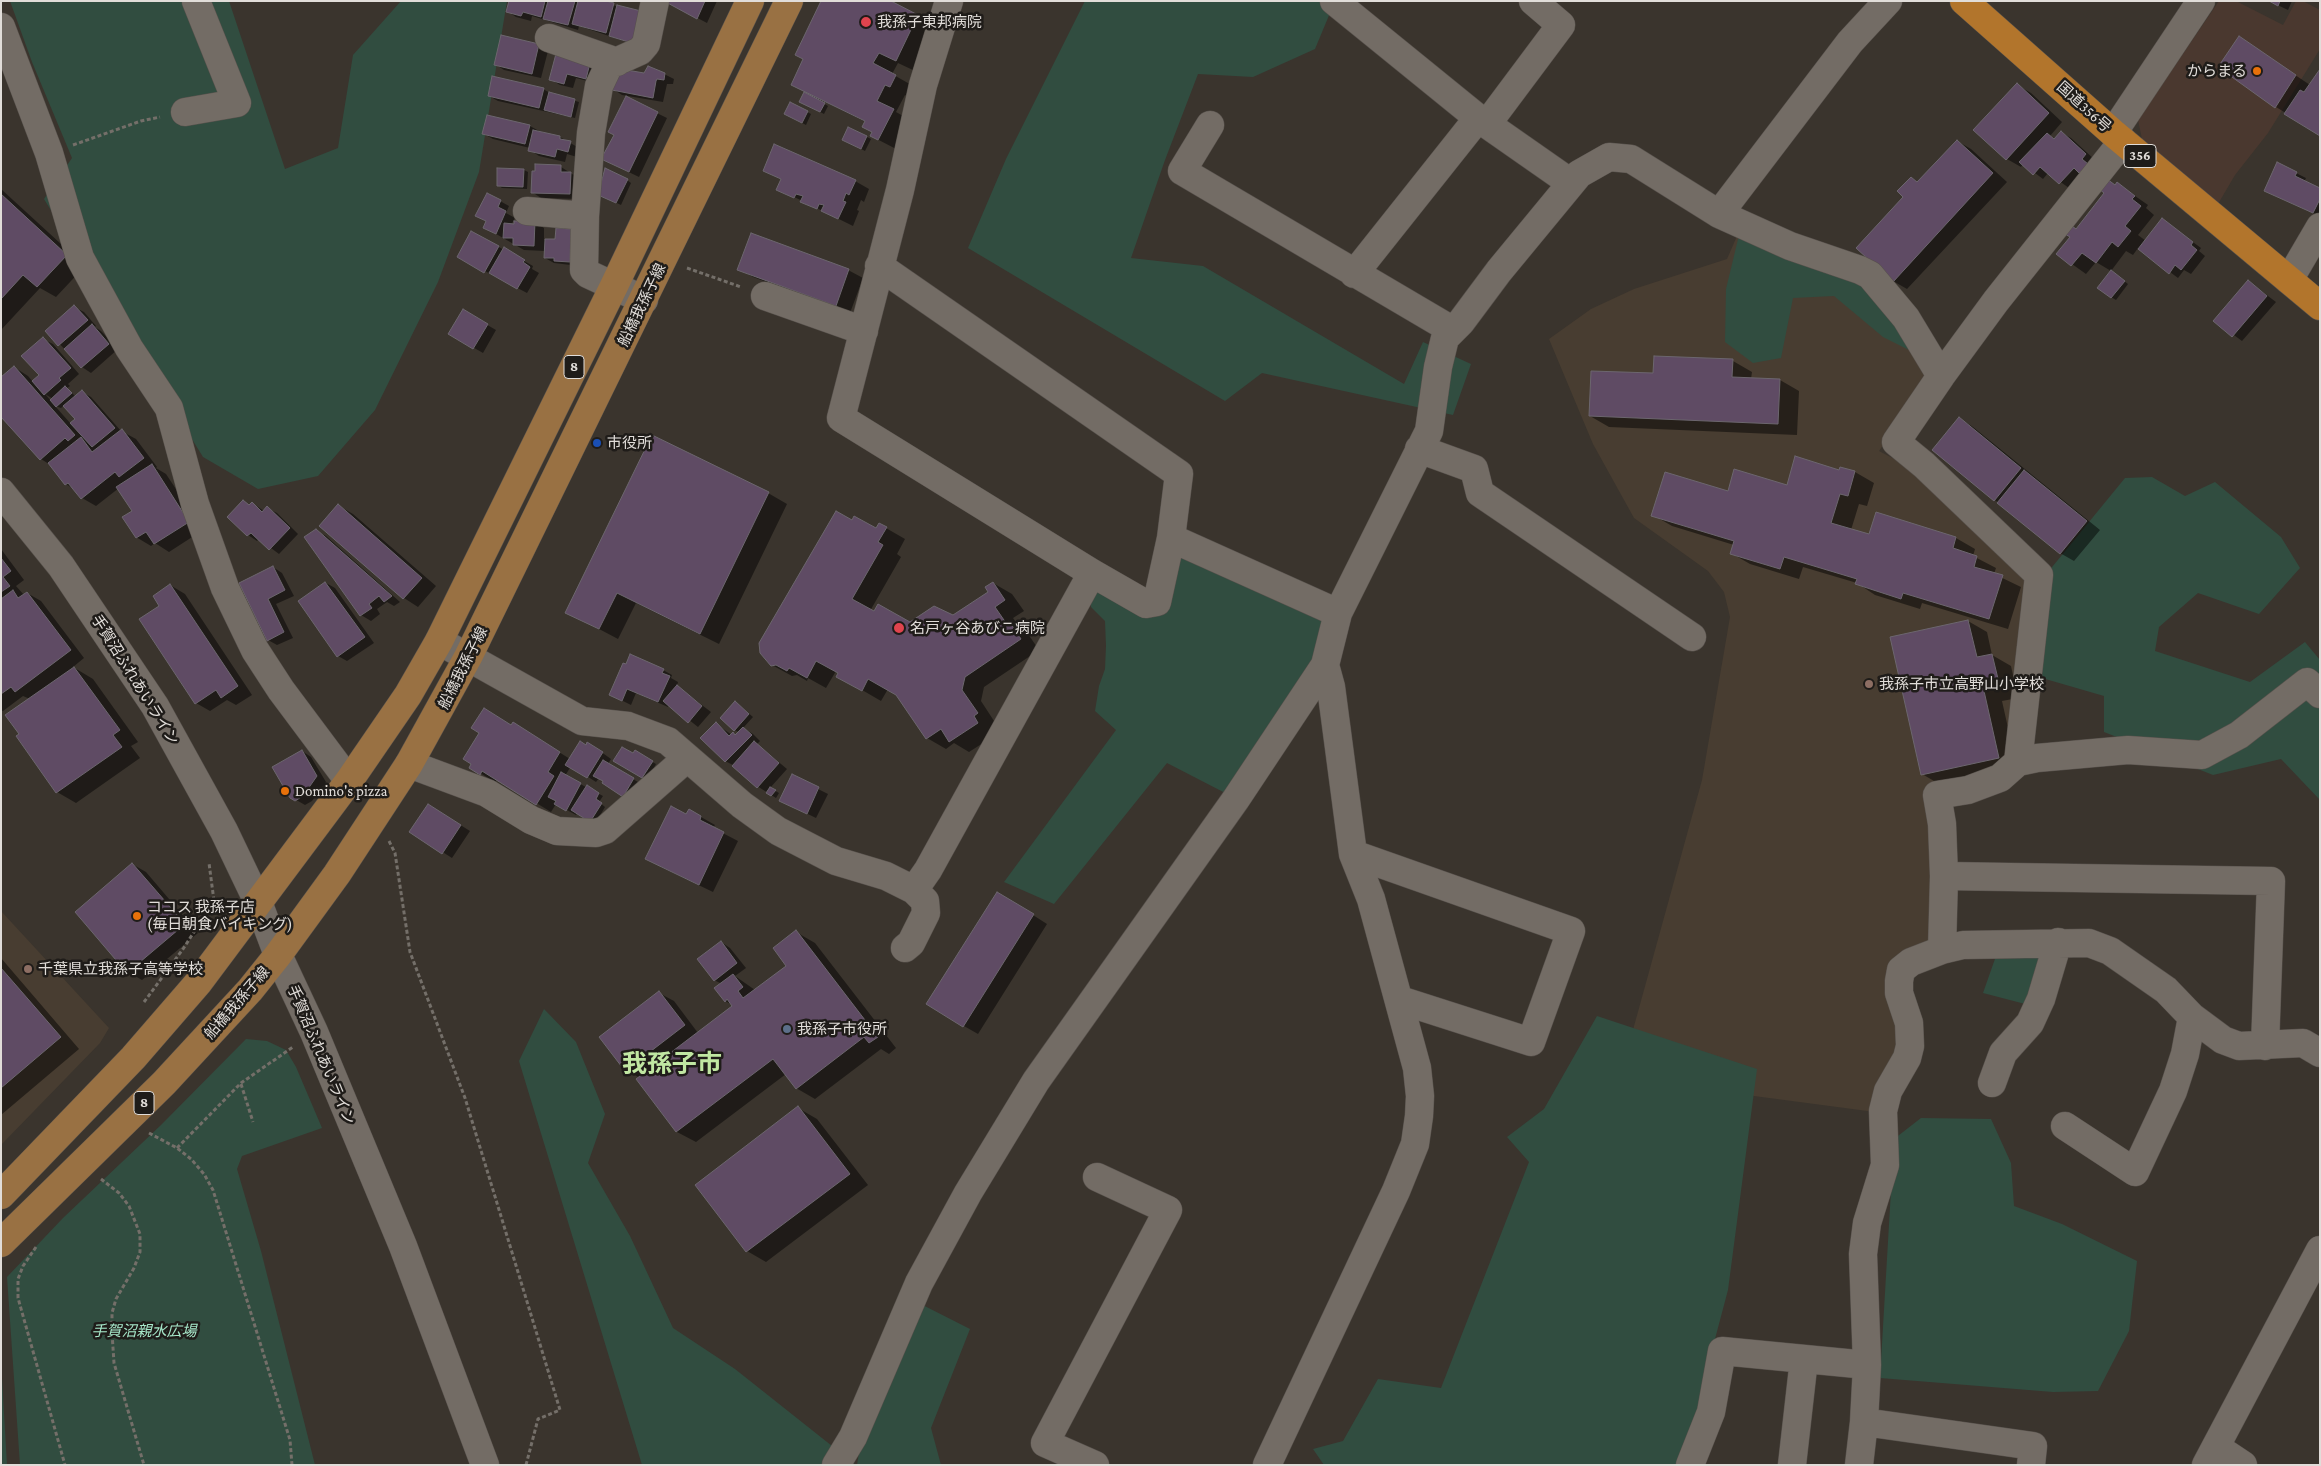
<!DOCTYPE html>
<meta charset="utf-8">
<style>
body{margin:0}
#map{position:relative;width:2321px;height:1466px;overflow:hidden;background:#3a342d;font-family:"Crimson Pro",serif}
canvas{display:block}
.frame{position:absolute;inset:0;border:2px solid #e1ddd9;pointer-events:none}
</style>
<div id="map">
<canvas width="2321" height="1466"></canvas>
<div class="frame"></div>
</div>
<script>
const context = document.querySelector('canvas').getContext('2d');
context.lineJoin = 'round';
function fillPath(path, color) { context.fillStyle = color; context.fill(path, 'evenodd'); }
const toPath = rows => new Path2D(rows.map(r => 'M' + r).join(''));
function trace(path, color, width, dash) { context.strokeStyle = color; context.lineWidth = width; context.lineCap = dash ? 'butt' : 'round'; context.setLineDash(dash || []); context.stroke(path); }
function label(font, color, halo, rows, align = 'center') {
  context.font = font + ' "Crimson Pro","Noto Sans JP",serif'; context.lineWidth = 5; context.setLineDash([]); context.textBaseline = 'middle'; context.strokeStyle = halo; context.fillStyle = color; for (const [text, x, y, turn = 0] of rows) {
    context.save(); context.translate(x, y); context.rotate((+turn || 0) * Math.PI / 180); context.textAlign = isNaN(turn) ? turn : align; if (halo) context.strokeText(text, 0, 0); context.fillText(text, 0, 0); context.restore();
  }
}
const commercial = toPath([
 [2219,1,2236,1,2283,25,2296,1,2303,1,2320,10,2320,49,2268,133,2235,175,2218,204,2142,139,2138,120]
]);
const built = toPath([
 [1737,236,1865,277,1931,376,1879,451,1904,464,2028,584,2006,762,1930,789,1934,944,1901,962,1901,1051,1875,1112,1739,1094,1631,1037,1702,780,1730,617,1724,592,1708,571,1634,518,1593,444,1549,339,1591,309,1634,289,1727,259],
 [1,911,109,1028,100,1043,1,1145]
]);
const green = toPath([
 [10,1,229,1,285,169,338,148,353,55,401,1,507,1,479,172,438,282,375,410,318,476,258,489,203,457,44,199,72,158,32,62],
 [1085,1,1335,1,1315,49,1253,77,1198,74,1165,160,1131,258,1203,266,1404,384,1423,342,1471,364,1453,415,1262,373,1225,401,968,248,1006,159],
 [1739,235,1863,277,1921,356,1883,337,1834,296,1793,298,1781,358,1753,363,1725,342,1726,289],
 [2152,477,2185,496,2215,482,2281,537,2300,568,2259,614,2198,593,2159,627,2155,651,2250,682,2305,642,2320,660,2320,800,2281,759,2213,775,2104,732,2104,696,2035,676,2048,572,2125,478],
 [1174,550,1325,615,1317,662,1231,796,1167,763,1054,904,1004,882,1116,730,1095,711,1099,686,1105,669,1106,646,1105,621,1091,607,1091,594,1102,591,1148,615],
 [1996,956,2044,956,2029,1005,1983,993],
 [544,1009,576,1042,605,1114,588,1163,630,1236,673,1328,735,1369,856,1465,642,1465,519,1061],
 [1597,1016,1757,1069,1728,1290,1711,1354,1704,1391,1678,1465,1324,1465,1313,1449,1343,1441,1378,1379,1441,1388,1529,1162,1507,1137,1544,1109],
 [246,1039,267,1041,286,1050,296,1067,322,1128,242,1156,237,1169,261,1251,315,1465,20,1465,7,1277,63,1218,161,1125],
 [1921,1118,1991,1119,2011,1163,2014,1206,2062,1224,2137,1261,2129,1331,2098,1391,2053,1392,1880,1378,1894,1139],
 [899,1293,970,1329,931,1428,941,1465,857,1465,872,1375],
 [1,1361,7,1465,1,1465]
]);
const shadow = toPath([
 [510,1,601,1,613,5,618,7,642,47,579,26,578,30,532,16,531,21,516,17,507,11],
 [665,1,717,1,707,23],
 [823,1,892,1,891,3,936,27,915,71,898,63,892,74,915,87,909,97,905,95,896,112,912,121,898,150,871,136,873,132,866,122,824,101,823,103,828,106,824,114,805,104,813,96,792,84,804,59],
 [2269,1,2292,1,2288,10],
 [2240,38,2310,85,2320,134,2276,107,2220,67],
 [539,45,548,51,541,78,504,70,495,64],
 [558,52,600,66,595,83,576,78,573,88,560,85,550,79],
 [664,74,674,79,673,84,667,84,663,102,622,95,613,89,645,75],
 [2017,85,2031,93,2062,122,2050,136,2056,139,2062,133,2071,138,2095,160,2069,188,2048,173,2043,179,2023,164,2021,167,2007,159],
 [543,89,552,94,579,102,575,118,498,101,489,96],
 [626,98,667,118,639,177,612,164,615,135],
 [807,112,811,114,806,125,789,116],
 [530,126,539,131,560,137,579,148,577,157,567,154,565,162,539,156,530,150,530,148,493,139,484,134],
 [867,137,871,139,865,151,848,142],
 [1957,141,1971,149,2007,182,1907,289,1893,281,1905,197,1911,178,1918,182],
 [561,167,580,179,579,199,541,198,532,192],
 [524,170,528,172,527,189,502,188,498,185],
 [764,170,855,181,869,189,864,202,861,200,857,210,859,211,853,226,778,189,782,180],
 [2296,173,2306,178,2304,182,2320,189,2320,216,2275,196],
 [627,180,631,183,621,205,604,197],
 [2118,184,2148,205,2146,208,2154,215,2138,235,2146,241,2163,220,2201,248,2199,251,2205,256,2191,274,2184,270,2178,278,2138,248,2133,255,2126,251,2111,271,2096,262,2086,274,2058,254],
 [1,189,85,266,56,297,40,288,1,330],
 [500,201,509,206,506,213,515,218,511,225,535,223,544,228,544,240,556,241,571,230,580,235,579,266,554,263,545,258,545,251,524,250,484,227],
 [472,232,533,266,532,269,539,273,527,293,458,257],
 [739,269,848,270,863,278,850,313,753,277],
 [2115,274,2128,284,2116,300,2111,297],
 [2248,281,2276,302,2242,341,2215,321],
 [74,307,84,312,96,326,95,327,101,331,118,349,91,373,82,367,47,331],
 [463,311,496,330,483,353,450,334],
 [43,339,53,344,79,374,68,384,70,386,67,388,76,397,82,392,91,397,121,431,136,439,157,467,156,468,166,474,203,530,169,552,155,543,151,546,136,537,134,511,119,488,96,506,82,498,75,490,66,484,52,466,41,459,14,367,28,376,33,382,41,375],
 [45,394,53,399,51,401],
 [64,405,76,419,71,424,55,406,61,408],
 [1733,361,1752,372,1751,379,1780,380,1799,391,1797,435,1609,427,1590,416,1654,375],
 [1959,418,1973,427,2100,530,2074,561,2060,553,1995,500],
 [1841,468,1855,472,1874,483,1867,506,1859,504,1851,530,1870,536,1877,514,1956,538,1975,549,1973,556,1996,568,1994,574,2021,587,2008,629,1922,603,1920,609,1875,595,1857,583,1803,567,1799,579,1750,564,1731,553,1734,545,1672,526,1653,515,1728,493,1787,486,1840,471],
 [768,493,787,504,719,644,636,603,618,639,567,612],
 [244,502,250,506,252,503,264,511,267,508,277,513,298,534,279,554,259,539,257,541,248,535],
 [339,506,353,514,436,586,418,607,404,598,321,526],
 [852,521,876,530,879,524,905,539,897,554,901,557,870,611,910,623,953,617,990,592,993,583,1012,594,1024,611,1013,618,1021,629,1028,634,1039,650,984,687,981,701,996,724,997,734,969,752,954,743,946,749,927,738,897,694,888,689,881,701,838,676,840,673,836,671,826,688,808,678,807,681,797,675,792,676,772,665],
 [316,531,326,536,400,602,394,606,387,602,377,609,380,614,371,621,361,615,306,538],
 [1,549,24,580,16,586,24,595,27,593,41,601,84,658,73,667,93,679,138,742,131,746,140,758,76,803,57,792,18,736,21,734,30,699,23,696,3,711,1,710],
 [273,567,282,573,294,596,276,604,293,638,277,645,268,640,240,583],
 [326,583,335,588,374,643,347,661,338,656],
 [170,585,185,594,252,695,236,705,227,700,210,711,196,703],
 [1968,621,1987,632,1992,655,2011,666,2018,698,2002,701,2017,768,1941,785,1922,774],
 [663,670,672,675,671,678,678,682,677,686,711,712,698,727,669,704,668,707,636,693,631,705,611,695],
 [739,705,753,717,743,728,753,734,760,741,757,744,787,769,770,788,779,793,776,798,757,786,735,766,725,761,716,724,732,735,736,736,740,733,735,730],
 [512,726,527,732,570,759,597,749,611,759,608,764,643,785,633,801,603,783,605,781,599,778,596,782,571,766,565,776,603,796,599,802,605,807,595,824,577,813,576,815,556,804,551,812,497,779,495,782,470,767],
 [302,751,311,757,326,782,312,801,305,805,291,797],
 [635,752,656,764,647,780,615,761,633,755],
 [792,776,828,794,816,818,781,801],
 [438,811,470,831,452,858,411,832],
 [687,815,701,817,715,825,713,828,738,841,713,892,661,867],
 [132,864,146,872,198,933,142,980,128,972,76,912],
 [1011,901,1047,924,978,1034,964,1026],
 [796,932,815,943,896,1048,889,1054,881,1049,815,1099,796,1088,786,1074,696,1142,677,1132,638,1079,640,1078,626,1070,659,993,674,1001,698,1033,735,1006,725,1001,722,984,714,980,721,942,730,948,746,968,735,976,755,990,787,966],
 [1,958,79,1049,1,1115],
 [798,1108,817,1119,868,1185,766,1262,747,1251,696,1185]
]);
const building = toPath([
 [509,1,545,1,541,17,523,12,521,16,506,12,509,1],
 [548,1,575,1,568,25,543,19,548,1],
 [578,1,606,1,614,3,606,33,572,24,578,1],
 [664,1,705,1,697,19,664,1],
 [821,1,891,1,918,15,896,61,879,53,873,63,896,75,890,87,885,85,877,101,894,109,878,140,870,136,872,132,862,127,865,121,791,85,803,59,795,55,821,1],
 [2269,1,2280,1,2278,6,2269,1],
 [617,5,641,11,632,43,609,36,617,5],
 [501,35,539,44,532,74,494,65,501,35],
 [2239,36,2296,75,2275,108,2218,67,2239,36],
 [557,50,591,59,586,79,567,74,564,84,549,80,557,50],
 [648,66,665,73,664,80,657,79,656,81,653,98,612,90,615,73,621,69,644,73,648,66],
 [2320,69,2320,136,2284,114,2300,90,2304,92,2320,69],
 [492,76,544,88,539,108,488,96,492,76],
 [2017,83,2049,113,2006,160,1973,130,2017,83],
 [549,92,575,99,571,117,544,110,549,92],
 [804,92,825,103,820,112,799,102,804,92],
 [626,96,658,112,629,172,601,159,614,135,608,132,626,96],
 [790,102,808,111,802,123,784,114,790,102],
 [487,115,530,125,525,144,482,134,487,115],
 [848,127,867,136,861,149,842,140,848,127],
 [533,130,560,136,560,139,571,141,568,152,557,149,555,157,528,151,533,130],
 [2061,131,2086,154,2082,159,2088,164,2079,173,2074,168,2059,184,2040,167,2033,175,2019,162,2047,133,2054,139,2061,131],
 [1957,140,1993,173,1893,282,1856,248,1903,197,1897,191,1911,177,1917,182,1957,140],
 [774,144,856,180,849,195,846,193,843,201,846,202,838,219,821,211,824,205,819,204,817,209,800,202,803,196,796,194,794,198,776,190,781,179,763,171,774,144],
 [2277,162,2297,172,2295,176,2320,188,2320,199,2313,213,2264,191,2277,162],
 [535,164,561,165,561,172,571,172,570,194,531,193,532,171,535,171,535,164],
 [497,168,524,169,523,187,497,186,497,168],
 [605,168,628,179,616,203,598,195,605,168],
 [2107,179,2115,185,2117,182,2135,196,2132,199,2141,206,2125,226,2131,231,2118,247,2112,242,2096,263,2082,253,2071,266,2056,254,2070,237,2065,234,2072,226,2076,229,2104,193,2099,189,2107,179],
 [487,193,501,200,498,207,506,211,496,234,483,228,486,221,475,216,487,193],
 [1,194,67,255,37,287,23,275,1,299,1,194],
 [2162,218,2193,242,2191,245,2197,250,2181,270,2175,265,2169,274,2138,249,2162,218],
 [514,221,535,221,534,246,513,245,513,238,503,238,504,223,514,224,514,221],
 [556,228,571,229,570,262,554,261,554,258,544,258,545,239,555,239,556,228],
 [471,231,499,246,484,273,457,257,471,231],
 [751,233,849,269,836,306,737,270,751,233],
 [504,247,525,260,523,262,530,267,517,289,489,273,504,247],
 [2111,270,2125,281,2111,298,2097,288,2111,270],
 [2248,280,2267,296,2232,337,2213,321,2248,280],
 [74,305,88,320,58,346,45,331,74,305],
 [463,309,488,324,473,349,448,334,463,309],
 [92,324,109,344,81,368,64,349,92,324],
 [43,337,71,368,59,378,61,380,44,395,32,381,39,375,21,356,43,337],
 [1654,356,1733,359,1732,377,1780,379,1778,424,1589,416,1591,371,1653,373,1654,356],
 [14,366,75,435,68,441,65,438,40,460,1,417,1,377,14,366],
 [65,386,72,393,56,407,50,400,65,386],
 [82,390,115,428,92,447,70,423,75,419,63,406,82,390],
 [1959,417,2021,468,1994,501,1932,450,1959,417],
 [122,429,144,458,119,477,115,472,81,499,68,483,65,485,48,463,81,437,92,452,122,429],
 [652,435,769,492,700,634,617,593,599,629,565,613,652,435],
 [1795,456,1839,470,1840,467,1855,471,1848,496,1840,494,1831,523,1869,534,1876,512,1956,537,1953,548,1977,556,1974,567,2003,575,1989,619,1903,593,1901,599,1855,584,1857,579,1784,557,1780,569,1730,554,1734,541,1651,516,1665,472,1728,491,1734,469,1787,485,1795,456],
 [152,464,189,522,154,544,146,532,136,538,122,517,132,511,116,487,152,464],
 [2024,470,2087,521,2060,554,1997,503,2024,470],
 [243,500,249,505,252,502,262,512,267,506,290,528,269,550,251,533,247,536,227,517,243,500],
 [338,504,422,578,403,599,319,526,338,504],
 [836,511,852,520,854,516,876,528,879,523,887,527,878,542,883,545,852,599,874,611,878,604,910,622,934,606,953,615,988,592,985,587,993,582,1005,600,995,607,1006,623,1009,621,1021,639,965,677,962,690,978,713,974,716,978,723,949,742,941,729,926,739,896,695,868,679,862,691,836,677,838,673,816,661,807,678,789,668,787,671,776,665,771,666,760,653,759,643,836,511],
 [316,529,392,596,384,602,379,596,369,604,372,608,360,616,304,537,316,529],
 [1,558,11,571,3,577,10,586,1,592,1,558],
 [273,566,285,590,268,599,284,632,267,641,239,583,273,566],
 [325,582,365,637,337,657,298,601,325,582],
 [170,584,238,686,221,698,216,690,195,704,139,619,159,606,153,596,170,584],
 [13,590,18,598,27,592,71,650,15,692,11,687,1,694,1,599,13,590],
 [1968,620,1977,657,1992,654,2000,687,1984,691,1999,758,1921,775,1890,637,1968,620],
 [630,654,664,669,662,673,670,676,658,702,627,689,622,701,609,695,623,663,626,664,630,654],
 [74,667,120,730,113,735,122,747,56,793,16,736,19,734,5,715,74,667],
 [677,685,702,706,688,723,663,701,677,685],
 [735,701,749,714,734,731,720,718,735,701],
 [484,708,511,725,513,722,560,752,548,772,554,776,536,805,482,771,480,775,469,768,471,764,463,759,479,733,471,728,484,708],
 [716,722,729,736,733,732,735,735,743,727,752,735,725,762,700,738,716,722],
 [580,741,586,745,587,742,603,752,587,778,565,765,580,741],
 [754,741,779,763,757,788,732,766,754,741],
 [622,747,633,753,635,750,653,761,642,778,613,761,622,747],
 [302,750,317,776,303,796,295,801,290,798,272,767,302,750],
 [603,760,634,778,623,797,602,783,603,781,593,776,603,760],
 [561,772,581,783,566,811,554,804,556,801,548,797,561,772],
 [792,774,819,787,807,814,779,801,792,774],
 [587,785,599,793,596,799,602,803,590,822,571,810,587,785],
 [770,787,776,790,771,796,766,793,770,787],
 [428,804,461,825,442,854,409,832,428,804],
 [671,806,686,814,689,809,701,816,700,820,724,832,699,885,645,859,671,806],
 [132,863,185,924,127,973,75,912,132,863],
 [997,892,1034,914,963,1027,926,1004,997,892],
 [796,930,878,1037,869,1043,864,1037,796,1089,773,1059,676,1132,636,1079,732,1006,727,999,725,1002,714,988,733,974,743,987,738,991,743,998,786,966,773,948,796,930],
 [721,941,737,963,714,981,697,959,721,941],
 [1,968,61,1037,1,1088,1,968],
 [659,991,685,1025,625,1071,599,1037,659,991],
 [798,1106,850,1174,746,1252,695,1185,798,1106]
]);
const path = toPath([
 [73,145,141,121,160,117],
 [687,268,741,287],
 [389,841,395,853,410,952,465,1098,560,1410,538,1419,526,1465],
 [144,1002,183,949,214,901,209,863],
 [241,1084,253,1122],
 [149,1133,177,1148,191,1159,204,1174,213,1190,290,1440,292,1465],
 [177,1148,241,1083,293,1047],
 [101,1179,119,1193,129,1206,140,1234,140,1252,134,1268,116,1299,112,1313,112,1333,114,1363,144,1465],
 [36,1247,23,1266,18,1279,18,1298,65,1465]
]);
const minor = toPath([
 [949,1,923,85,900,190,841,418,1092,573,1146,604,1157,602,1171,538,1338,613,1325,665,1331,687,1353,854,1371,899,1417,1068,1420,1096,1419,1116,1415,1144,1396,1191,1267,1465],
 [1334,1,1478,118,1571,183],
 [1,27,49,153,80,258,129,348,169,408,195,504,225,588,255,650,281,690,349,781],
 [549,38,617,62],
 [185,112,237,103,196,1],
 [1487,124,1561,25,1533,1],
 [1210,125,1182,171,1452,330],
 [2113,133,2201,1],
 [527,211,585,216],
 [1719,214,1850,42,1888,1],
 [879,266,1179,474,1171,538],
 [1354,274,1478,118],
 [2289,280,2320,227],
 [765,296,864,331],
 [644,300,588,274,584,270,585,216,591,133,599,86,609,65,640,51,646,44,655,1],
 [1941,376,1996,301,2123,141],
 [1419,449,1474,469,1480,493,1692,637],
 [1,492,61,566,155,706,224,831,258,902,278,955,314,1032,403,1246,485,1465],
 [1338,613,1429,431,1438,367,1445,338,1461,322,1499,271,1579,174,1609,157,1631,159,1719,214,1790,246,1860,270,1870,275,1906,318,1941,376,1896,442,1924,465,2039,575,2018,762],
 [439,641,582,721,628,726,668,741,742,805,778,831,836,861,886,876,914,890,925,901,926,913,911,943,905,948],
 [409,764,487,793,531,820,557,831,596,833,605,830,687,758],
 [1353,854,1571,931,1531,1042,1400,1000],
 [1944,876,2271,881,2265,1046],
 [914,890,928,870,1092,573],
 [1942,950,1963,945,2089,943,2110,951,2166,990,2192,1017,2223,1040,2239,1046,2303,1043,2320,1053],
 [1992,1083,2003,1053,2030,1023,2041,999,2058,942],
 [2065,1126,2135,1172,2173,1091,2185,1054,2192,1017],
 [1864,1422,2033,1446,2031,1465],
 [2216,1447,2243,1465],
 [836,1465,853,1437,919,1283,968,1193,1036,1081,1236,799,1325,665],
 [1095,1465,1045,1443,1168,1210,1097,1177],
 [1690,1465,1711,1412,1722,1351,1867,1365],
 [1792,1465,1804,1359],
 [1859,1465,1864,1422,1867,1365,1863,1254,1867,1223,1885,1165,1883,1111,1888,1091,1907,1058,1910,1046,1909,1023,1899,993,1899,981,1901,970,1911,962,1942,950,1944,876,1942,824,1937,795,1968,790,2000,778,2018,762,2037,758,2128,750,2202,755,2239,735,2307,682,2320,694],
 [2206,1465,2320,1250]
]);
const major = toPath([
 [1,1195,133,1058,198,983,349,781,408,695,439,641,614,286,750,1],
 [1,1243,164,1083,250,990,278,955,337,874,409,764,468,657,789,1]
]);
const highway = toPath([
 [1964,1,2113,133,2320,306]
]);
const markers = [
 [866,22,6,"#e0444e"],
 [2257,71,5,"#e8710a"],
 [597,443,5,"#1a4fb4"],
 [899,628,6,"#e0444e"],
 [1869,684,5,"#8d6e63"],
 [285,791,5,"#e8710a"],
 [137,916,5,"#e8710a"],
 [28,969,5,"#8d6e63"],
 [787,1029,5,"#5c6f8a"]
];
const shields = [
 [2140,156,32],
 [574,367,20],
 [144,1103,20]
];
const shieldNames = [
 ["356",2140,156],
 ["8",574,367],
 ["8",144,1103]
];
const poiNames = [
 ["我孫子東邦病院",877,22],
 ["からまる",2247,71,"right"],
 ["市役所",607,443],
 ["名戸ヶ谷あびこ病院",910,628],
 ["我孫子市立高野山小学校",1879,684],
 ["Domino's pizza",295,791],
 ["ココス 我孫子店",147,907],
 ["(毎日朝食バイキング)",147,924],
 ["千葉県立我孫子高等学校",38,969],
 ["我孫子市役所",797,1029]
];
const streetNames = [
 ["国道356号",2084,107,42],
 ["船橋我孫子線",642,305,-64],
 ["船橋我孫子線",463,668,-63],
 ["手賀沼ふれあいライン",135,680,58],
 ["船橋我孫子線",237,1003,-49],
 ["手賀沼ふれあいライン",321,1055,67]
];
const parkNames = [
 ["手賀沼親水広場",144,1331]
];
const townNames = [
 ["我孫子市",672,1064]
];
fillPath(commercial, '#4a382f');
fillPath(built, '#483d31');
fillPath(green, '#314d40');
fillPath(shadow, '#0007');
fillPath(building, '#5f4b64');
trace(building, '#6c666e', 1);
trace(minor, '#57514c', 29);
trace(major, '#57514c', 29);
trace(highway, '#57514c', 29);
trace(path, '#746f69', 3, [4, 2.5]);
trace(minor, '#736c65', 28);
trace(major, '#997143', 28);
trace(highway, '#b2752c', 28);
for (const [x, y, r, color] of markers) { const dot = new Path2D(); dot.arc(x, y, r, 0, 2 * Math.PI); context.fillStyle = color; context.fill(dot); trace(dot, '#1f1c19', 2); }
for (const [x, y, w] of shields) { const box = new Path2D(); box.roundRect(x - w / 2, y - 11.5, w, 23, 4); context.fillStyle = '#1f1c19'; context.fill(box); trace(box, '#e1ddd9', 1); }
label('bold 14px', '#e1ddd9', null, shieldNames);
label('15px', '#e1ddd9', '#1f1c19', poiNames, 'left');
label('15px', '#e1ddd9', '#1f1c19', streetNames);
label('italic 15px', '#a6e7c9', '#1f1c19', parkNames);
label('bold 25px', '#c0e7a2', '#1f1c19', townNames);
</script>
